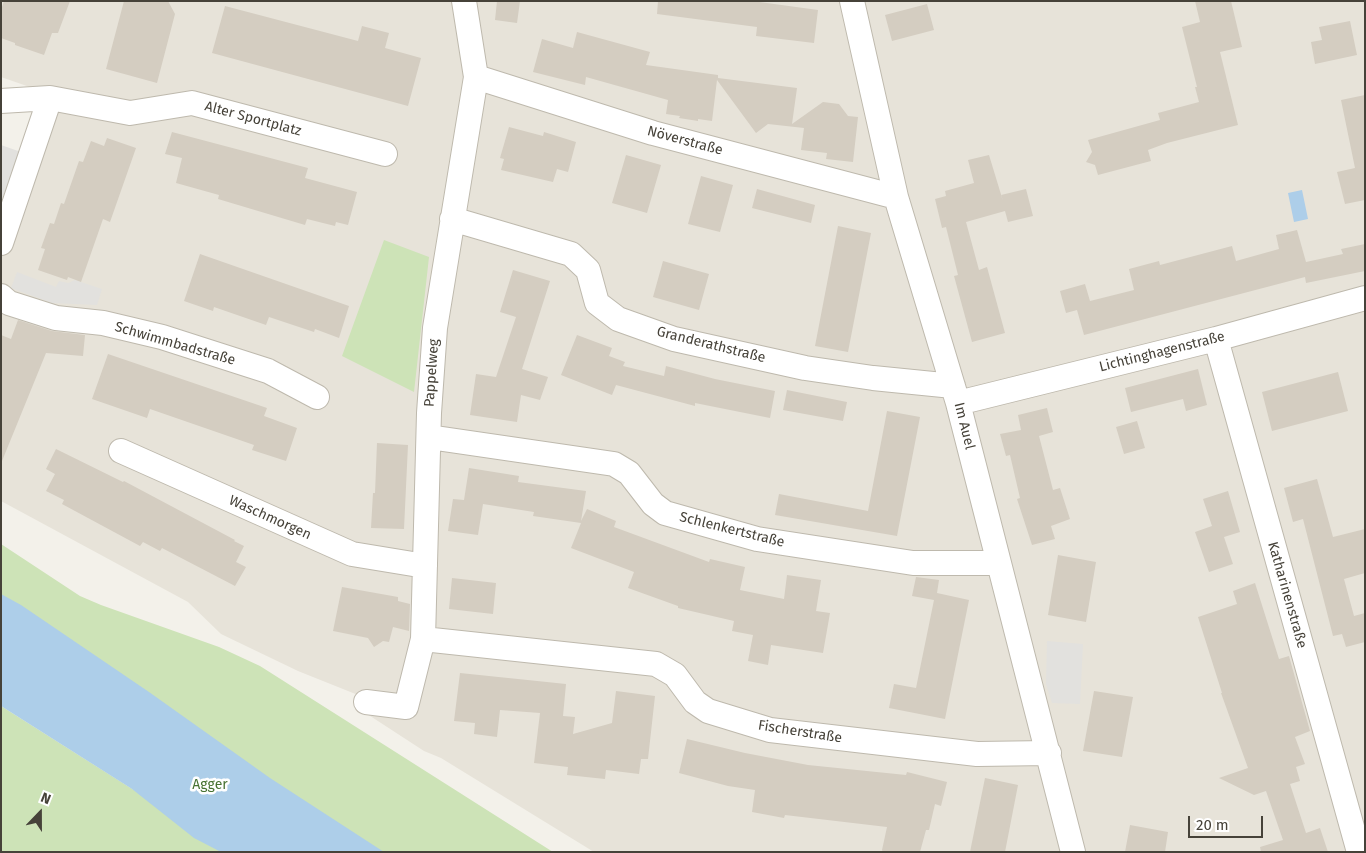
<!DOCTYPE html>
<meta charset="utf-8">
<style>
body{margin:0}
#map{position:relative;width:1366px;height:853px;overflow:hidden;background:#f3f1ea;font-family:"Fira Sans",sans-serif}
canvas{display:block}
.frame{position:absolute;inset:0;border:2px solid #464239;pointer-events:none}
.north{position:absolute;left:15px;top:788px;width:50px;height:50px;-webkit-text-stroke:4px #fff;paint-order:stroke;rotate:22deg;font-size:14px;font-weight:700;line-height:20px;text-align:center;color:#464239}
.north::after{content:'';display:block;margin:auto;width:18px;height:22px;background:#464239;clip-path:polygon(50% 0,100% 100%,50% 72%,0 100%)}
.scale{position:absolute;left:1188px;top:816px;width:75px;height:22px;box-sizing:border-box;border:2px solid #464239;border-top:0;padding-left:6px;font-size:15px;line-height:18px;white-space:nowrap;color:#464239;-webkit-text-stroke:4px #fff;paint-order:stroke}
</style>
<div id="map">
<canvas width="1366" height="853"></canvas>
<div class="frame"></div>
<div class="north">N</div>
<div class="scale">20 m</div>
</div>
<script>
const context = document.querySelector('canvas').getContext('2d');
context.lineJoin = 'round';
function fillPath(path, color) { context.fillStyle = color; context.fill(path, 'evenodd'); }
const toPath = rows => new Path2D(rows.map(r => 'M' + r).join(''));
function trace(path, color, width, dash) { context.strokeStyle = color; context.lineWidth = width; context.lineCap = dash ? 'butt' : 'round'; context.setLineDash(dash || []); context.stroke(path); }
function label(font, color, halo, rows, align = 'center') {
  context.font = font + ' "Fira Sans",sans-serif'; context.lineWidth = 5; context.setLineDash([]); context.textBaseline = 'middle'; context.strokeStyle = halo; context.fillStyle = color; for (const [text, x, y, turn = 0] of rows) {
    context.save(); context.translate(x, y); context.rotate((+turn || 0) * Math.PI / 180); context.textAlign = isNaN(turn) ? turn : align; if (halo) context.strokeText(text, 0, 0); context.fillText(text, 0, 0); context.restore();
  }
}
const residential = toPath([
 [1,1,1365,1,1365,852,594,852,441,758,424,751,361,710,363,697,298,671,221,634,188,602,1,501,1,216,47,93,1,77]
]);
const green = toPath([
 [384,240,429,257,414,392,342,356],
 [1,544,80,596,101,605,219,647,260,666,553,852,1,852,1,706,137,792,1,691]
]);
const parking = toPath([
 [1,145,21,152,1,202],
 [17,272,56,287,59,281,68,283,75,280,102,289,97,305,52,303,11,288],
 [1047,641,1083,644,1080,704,1052,703,1046,684]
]);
const water = toPath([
 [1302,190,1308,219,1294,222,1288,193],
 [1,594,21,605,149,692,270,778,384,852,221,852,194,838,132,789,1,706]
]);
const building = toPath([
 [4,1,70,1,58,33,52,33,44,55,15,45,15,43,1,38,1,10],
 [124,1,168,1,175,14,157,83,106,69],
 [497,1,520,1,517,23,495,20],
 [658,1,752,1,818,10,814,43,756,36,757,27,657,14],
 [1195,1,1231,1,1242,47,1220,52,1238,125,1167,143,1148,150,1151,161,1098,175,1095,165,1086,162,1092,152,1088,140,1160,120,1158,113,1199,102,1195,87,1197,87,1182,27,1200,22],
 [927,4,934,30,892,41,885,15],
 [225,6,358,41,362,26,389,33,385,48,421,58,408,106,212,53],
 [1350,21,1357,55,1315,64,1311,42,1322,40,1319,27],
 [577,32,650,52,646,65,718,75,718,78,797,88,792,124,823,102,839,104,848,116,858,117,853,162,826,159,827,153,801,150,804,128,768,124,756,133,717,80,712,121,698,119,698,121,679,118,680,116,666,114,668,100,586,77,585,85,533,72,542,39,573,48],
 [1365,95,1365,200,1345,204,1337,172,1355,168,1341,100],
 [509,127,543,136,544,132,576,142,568,172,557,169,553,182,501,170,504,159,500,158],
 [172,132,308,168,305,178,357,192,348,225,336,222,335,226,307,219,305,225,218,199,219,195,176,183,182,158,165,154],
 [107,138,136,148,110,222,103,219,81,282,68,277,67,280,38,270,45,249,41,248,50,223,54,224,61,203,64,204,79,161,83,162,91,141,104,146],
 [626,155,661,165,647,213,612,203],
 [989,155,1003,201,1001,195,1026,189,1033,216,1008,222,1005,211,966,222,979,270,987,267,1005,333,972,342,954,276,958,275,946,227,942,228,935,199,946,196,945,191,974,183,968,160],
 [701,176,733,185,720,232,688,224],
 [757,189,815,205,811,223,752,208],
 [838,226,871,233,848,352,815,346],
 [1297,230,1306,262,1343,254,1341,249,1365,244,1365,271,1306,283,1305,277,1084,335,1077,310,1066,313,1060,291,1085,284,1090,301,1134,290,1129,269,1159,261,1160,265,1232,246,1236,261,1279,249,1276,235],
 [200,254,349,306,339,338,315,329,314,332,269,317,266,325,214,307,213,311,184,301],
 [663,261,709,274,699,310,653,297],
 [513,270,550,281,522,369,548,377,540,400,521,395,517,422,470,415,476,374,496,377,516,317,500,312],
 [18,320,52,331,85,335,83,356,46,353,2,461,1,335,11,339],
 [577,335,612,348,609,356,625,362,623,366,664,376,666,366,715,379,775,391,770,418,695,403,695,406,616,385,612,395,561,375],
 [108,354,267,408,264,416,297,428,286,461,252,450,254,445,150,409,147,418,92,399],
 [1198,369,1207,405,1186,411,1183,399,1131,412,1125,388],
 [1338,372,1348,411,1272,431,1262,392],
 [787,390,847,402,843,421,783,410],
 [1047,408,1053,432,1039,436,1053,490,1060,488,1070,519,1051,526,1055,539,1032,545,1017,499,1020,498,1010,455,1006,456,1000,434,1021,430,1018,415],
 [887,411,920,417,897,536,775,515,779,494,868,511],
 [1137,421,1145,448,1124,454,1116,427],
 [377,443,408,445,404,529,371,528,373,493,375,493],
 [56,449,123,482,124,481,235,540,234,541,244,546,236,562,246,567,235,586,162,548,160,551,143,542,140,546,62,504,64,500,46,491,55,474,46,469],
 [469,468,519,476,518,482,586,491,581,521,587,509,616,521,614,527,709,562,710,559,745,567,740,590,784,599,787,575,821,580,816,611,830,613,823,653,771,645,768,665,748,661,753,635,732,631,734,621,678,608,678,606,628,588,634,572,571,548,581,523,533,516,534,512,483,504,478,535,448,531,453,499,464,500],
 [1317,479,1333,537,1365,529,1365,573,1344,579,1354,616,1365,613,1365,642,1346,647,1342,634,1333,636,1303,519,1293,522,1284,488],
 [1228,491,1240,532,1224,537,1233,564,1209,572,1195,532,1212,526,1203,499],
 [1058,555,1096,562,1086,622,1048,615],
 [916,577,939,580,937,593,969,600,945,719,889,708,894,684,916,688,934,600,912,596],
 [452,578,496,583,493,614,449,609],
 [1255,583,1279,659,1289,656,1310,731,1295,737,1305,764,1296,767,1300,781,1290,784,1306,833,1320,828,1328,852,1261,852,1260,847,1283,840,1266,791,1254,795,1219,778,1248,768,1221,693,1222,693,1198,617,1237,604,1233,591],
 [342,587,398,597,398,601,410,604,409,631,393,627,389,642,383,641,374,647,368,638,333,631],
 [460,673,566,684,563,716,575,717,573,734,612,723,616,691,655,696,648,759,641,759,639,774,606,770,605,779,567,775,568,767,534,763,540,713,500,710,497,737,474,734,475,723,454,721],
 [1094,691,1133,697,1122,757,1083,751],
 [687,739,745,753,808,765,906,775,907,772,947,782,941,806,935,804,929,830,926,830,920,852,883,852,882,850,887,827,785,815,784,818,752,812,755,790,728,786,679,773],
 [985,778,1018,785,1005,852,970,852],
 [1130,825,1168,832,1165,852,1125,852]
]);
const minor = toPath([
 [852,1,896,197,958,403,1073,852],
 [476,77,653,133,896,197],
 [1,101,50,98,130,113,192,103,385,154],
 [452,219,571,254,588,270,597,303,618,319,674,339,805,368,873,378,953,386],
 [1,243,50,98],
 [1,296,9,303,56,318,103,323,162,337,268,371,317,397],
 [1216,339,1359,852],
 [958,403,1216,339,1365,298],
 [429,437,614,464,629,473,653,504,665,513,757,539,913,563,998,563],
 [121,451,352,554,425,566],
 [423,639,656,664,675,675,695,702,708,711,770,730,977,754,1049,753],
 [366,702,406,707,423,639,429,413,435,328,476,77,464,1]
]);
const streetNames = [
 ["Alter Sportplatz",253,119,15],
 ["Növerstraße",685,141,15],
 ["Schwimmbadstraße",175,344,16],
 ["Granderathstraße",711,345,14],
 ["Lichtinghagenstraße",1162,352,-14],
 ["Pappelweg",432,373,-86],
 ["Im Auel",964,426,76],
 ["Waschmorgen",270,518,24],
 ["Schlenkertstraße",732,530,14],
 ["Katharinenstraße",1287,595,74],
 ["Fischerstraße",800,732,9]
];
const parkNames = [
 ["Agger",210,785]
];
fillPath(residential, '#e7e3d9');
fillPath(green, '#cde3b7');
fillPath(parking, '#e2e1de');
fillPath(water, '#adcee9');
fillPath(building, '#d4cdc1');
trace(minor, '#beb9ad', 26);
trace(minor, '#fff', 24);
label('14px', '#464239', '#fff', streetNames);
label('14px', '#477232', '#fff', parkNames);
</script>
